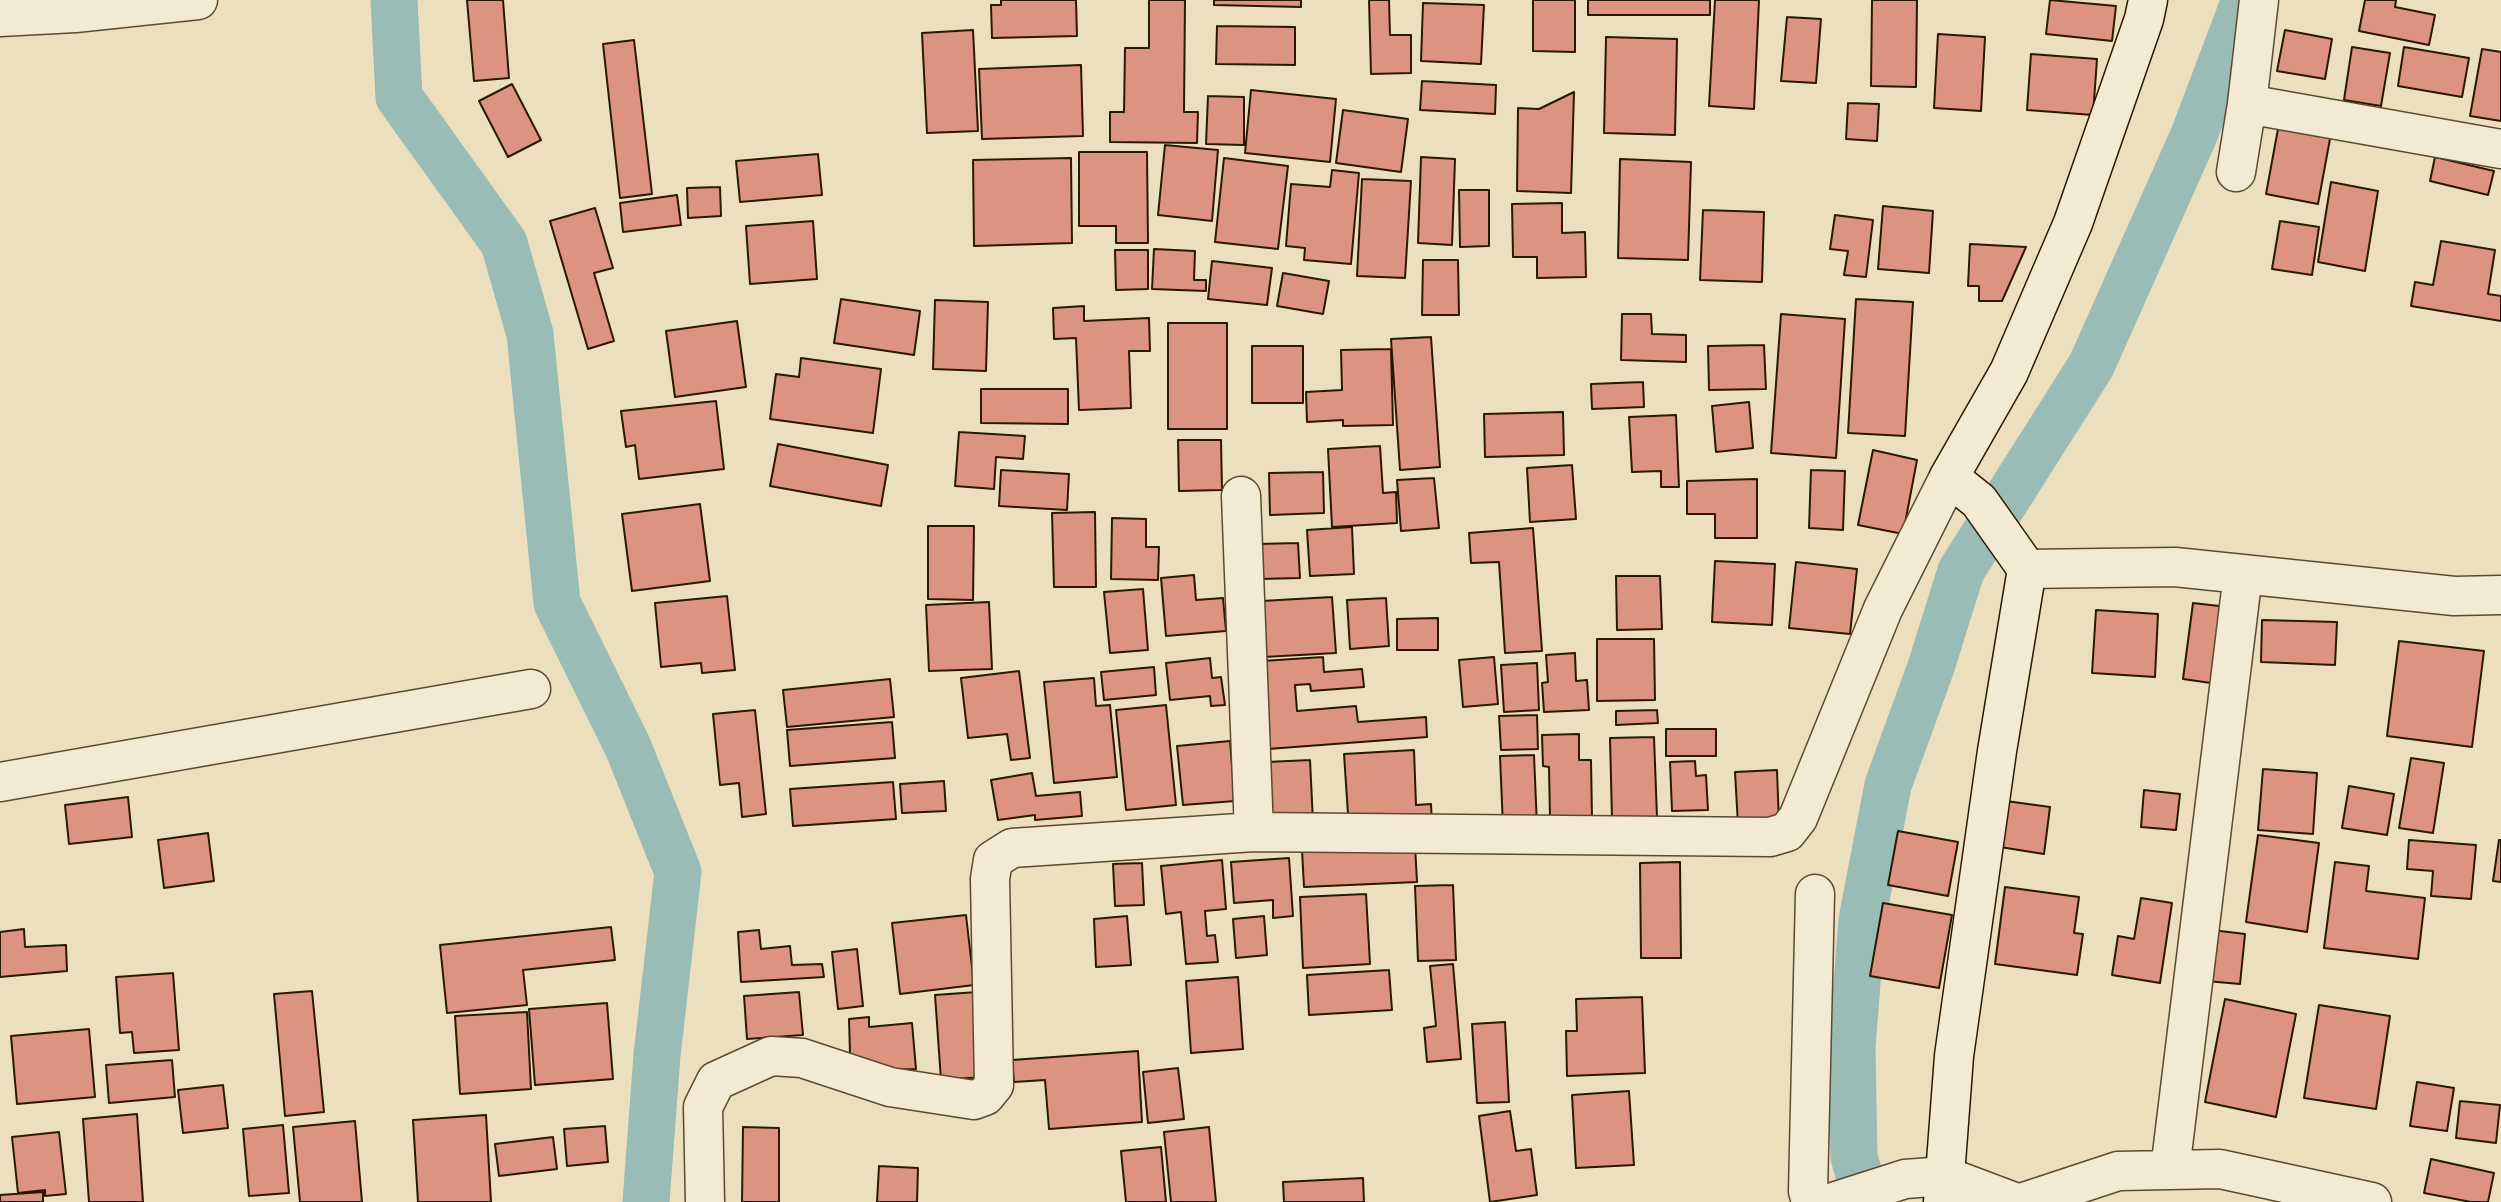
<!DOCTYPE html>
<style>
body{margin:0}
canvas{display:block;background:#ecdfbd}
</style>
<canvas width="2501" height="1202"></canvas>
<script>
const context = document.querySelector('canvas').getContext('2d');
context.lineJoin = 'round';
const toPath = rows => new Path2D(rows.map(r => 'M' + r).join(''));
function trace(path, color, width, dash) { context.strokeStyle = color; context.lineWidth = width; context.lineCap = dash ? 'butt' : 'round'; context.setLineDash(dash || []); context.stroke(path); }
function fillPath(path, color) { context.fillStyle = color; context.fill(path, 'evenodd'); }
const canal = toPath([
 [394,0,399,97,504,243,530,334,557,603,628,747,678,872,657,1055,646,1202],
 [1867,1202,1854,1157,1852,1047,1862,920,1888,785,1931,667,1961,571,2091,366,2194,135,2245,0]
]);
const building = toPath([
 [467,0,503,0,509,78,474,81,467,0],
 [1001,0,1076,0,1077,36,992,38,991,5,1001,5,1001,0],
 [1149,0,1185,0,1184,112,1198,112,1197,143,1110,142,1110,112,1124,112,1125,48,1149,48,1149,0],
 [1214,0,1301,0,1301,7,1214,5,1214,0],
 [1369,0,1389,0,1390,35,1411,35,1411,73,1371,74,1369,0],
 [1533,0,1575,0,1575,52,1533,51,1533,0],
 [1588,0,1710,0,1710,15,1588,15,1588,0],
 [1715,0,1759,0,1754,109,1709,106,1715,0],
 [1872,0,1917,0,1916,87,1871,86,1872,0],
 [2050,0,2116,6,2112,41,2046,34,2050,0],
 [2365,0,2396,0,2395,7,2435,15,2429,45,2359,31,2365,0],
 [1423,3,1484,5,1481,64,1421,61,1423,3],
 [1787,17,1821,19,1816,83,1781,81,1787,17],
 [1217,26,1295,27,1295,65,1216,64,1217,26],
 [973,30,978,131,927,133,922,33,973,30],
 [2285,30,2332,39,2325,79,2277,71,2285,30],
 [1938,34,1985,37,1981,111,1934,108,1938,34],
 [1606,37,1677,39,1675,135,1604,133,1606,37],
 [634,40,652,194,620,198,603,44,634,40],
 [2352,47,2390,53,2381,106,2344,100,2352,47],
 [2404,47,2469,58,2462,97,2398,86,2404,47],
 [2482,49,2501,52,2501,121,2470,116,2482,49],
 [2031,54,2097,59,2093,115,2027,110,2031,54],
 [1081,65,1083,136,982,139,979,69,1081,65],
 [1422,81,1496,85,1495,114,1420,110,1422,81],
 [512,84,541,140,508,157,479,101,512,84],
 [1251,90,1336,99,1330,162,1245,153,1251,90],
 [1574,92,1571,193,1517,191,1518,108,1539,109,1574,92],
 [1208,96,1244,97,1244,145,1206,144,1208,96],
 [1848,103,1879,104,1877,141,1846,139,1848,103],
 [1343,110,1408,119,1401,172,1336,163,1343,110],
 [2280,118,2332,128,2318,204,2266,194,2280,118],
 [1165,145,1218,150,1212,221,1158,215,1165,145],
 [1079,152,1147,152,1148,243,1116,243,1116,226,1079,226,1079,152],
 [818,154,822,195,740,202,736,161,818,154],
 [1421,157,1455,159,1452,245,1418,243,1421,157],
 [2435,157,2494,171,2488,195,2430,181,2435,157],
 [1071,158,1072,243,974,246,973,160,1071,158],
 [1224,158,1288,166,1278,249,1215,242,1224,158],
 [1620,159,1691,162,1688,260,1618,258,1620,159],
 [1332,170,1359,173,1351,264,1304,260,1305,248,1286,246,1291,184,1330,187,1332,170],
 [1362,179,1411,181,1405,278,1357,276,1362,179],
 [2331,182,2378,191,2365,271,2318,262,2331,182],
 [720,187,721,216,688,218,687,188,720,187],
 [1459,190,1489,190,1489,246,1460,247,1459,190],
 [677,195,681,225,623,232,620,203,677,195],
 [1562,203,1562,233,1585,232,1586,277,1537,278,1537,257,1513,257,1512,204,1562,203],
 [1883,206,1933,211,1929,273,1878,269,1883,206],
 [595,208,613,268,594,273,614,341,588,349,550,221,595,208],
 [1703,210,1764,212,1762,282,1700,280,1703,210],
 [1835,215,1873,220,1866,277,1844,275,1848,251,1830,249,1835,215],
 [813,221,817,279,750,284,746,226,813,221],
 [2280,221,2319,227,2312,275,2272,269,2280,221],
 [2441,241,2495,250,2488,294,2501,296,2501,321,2411,306,2415,282,2433,285,2441,241],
 [1970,244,2026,247,2002,301,1979,301,1979,286,1968,286,1970,244],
 [1154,249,1195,251,1194,280,1206,280,1206,291,1152,289,1154,249],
 [1115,250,1148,250,1148,289,1116,290,1115,250],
 [1423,260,1458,260,1459,315,1422,315,1423,260],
 [1212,261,1272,268,1267,305,1208,299,1212,261],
 [1283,273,1329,281,1323,314,1277,306,1283,273],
 [841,299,920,311,914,355,834,343,841,299],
 [1856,299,1913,302,1905,436,1848,433,1856,299],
 [935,300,988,302,986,371,933,369,935,300],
 [1084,306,1084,321,1149,318,1150,351,1129,351,1131,408,1079,410,1076,338,1054,339,1053,308,1084,306],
 [1622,314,1651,314,1652,334,1686,335,1686,362,1621,360,1622,314],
 [1781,314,1845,319,1836,458,1771,453,1781,314],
 [737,321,746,387,675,397,666,331,737,321],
 [1168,323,1227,323,1227,429,1168,429,1168,323],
 [1431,337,1440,467,1400,470,1391,339,1431,337],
 [1764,345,1766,389,1709,390,1708,346,1764,345],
 [1252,346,1303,346,1303,403,1252,403,1252,346],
 [1391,349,1393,425,1343,426,1343,420,1307,422,1306,392,1342,390,1341,350,1391,349],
 [801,358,881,369,873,433,770,419,776,374,799,377,801,358],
 [1643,382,1644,407,1592,409,1591,384,1643,382],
 [981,389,1068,389,1068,424,981,423,981,389],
 [716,401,724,469,639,479,635,445,626,447,621,411,716,401],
 [1749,402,1753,448,1716,452,1712,406,1749,402],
 [1563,412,1564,455,1485,457,1484,414,1563,412],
 [1676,415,1679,487,1661,487,1661,471,1632,472,1629,417,1676,415],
 [959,432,1025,436,1023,459,996,457,994,489,955,486,959,432],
 [1178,440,1221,440,1222,490,1179,491,1178,440],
 [778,444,888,465,881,506,770,486,778,444],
 [1380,446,1383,493,1396,492,1397,523,1332,527,1328,449,1380,446],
 [1873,450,1917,460,1903,534,1858,525,1873,450],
 [1572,465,1576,519,1530,522,1527,468,1572,465],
 [1001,470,1069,474,1067,510,999,506,1001,470],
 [1811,470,1845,471,1843,530,1809,528,1811,470],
 [1323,472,1324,513,1270,515,1269,473,1323,472],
 [1434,478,1439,528,1401,531,1397,480,1434,478],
 [1757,479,1757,538,1715,538,1715,514,1687,514,1687,481,1757,479],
 [700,504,710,581,632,591,622,514,700,504],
 [1095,512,1096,587,1054,587,1052,513,1095,512],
 [1112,518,1146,519,1146,547,1159,547,1158,580,1111,579,1112,518],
 [928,526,974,526,973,600,928,599,928,526],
 [1352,527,1354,574,1310,576,1307,530,1352,527],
 [1533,528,1542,651,1505,653,1499,562,1471,563,1469,533,1533,528],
 [1298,543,1300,578,1259,579,1258,544,1298,543],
 [1715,561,1775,564,1772,625,1712,622,1715,561],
 [1796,562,1857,569,1850,634,1789,628,1796,562],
 [1194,575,1196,600,1223,598,1226,631,1166,636,1161,578,1194,575],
 [1616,576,1660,576,1662,629,1617,630,1616,576],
 [1143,589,1148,650,1110,653,1104,592,1143,589],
 [727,596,735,670,702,673,701,663,661,667,655,603,727,596],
 [1332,597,1336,653,1264,657,1262,601,1332,597],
 [1386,598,1389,646,1350,649,1347,600,1386,598],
 [989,602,992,669,929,671,926,605,989,602],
 [2193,603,2228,607,2218,684,2183,679,2193,603],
 [2096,610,2158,614,2155,677,2092,673,2096,610],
 [1438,618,1438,650,1397,650,1397,619,1438,618],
 [2262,620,2337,622,2335,665,2261,662,2262,620],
 [1597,639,1654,639,1655,700,1597,701,1597,639],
 [2399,641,2484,651,2472,747,2387,736,2399,641],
 [1575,653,1576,681,1587,680,1589,710,1544,712,1542,683,1548,682,1546,655,1575,653],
 [1323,657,1324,672,1362,669,1364,687,1311,691,1310,684,1295,685,1297,711,1356,706,1358,722,1426,717,1427,737,1268,749,1262,661,1323,657],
 [1494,657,1498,704,1463,707,1459,660,1494,657],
 [1210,658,1212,678,1221,677,1225,705,1211,706,1210,696,1170,700,1166,663,1210,658],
 [1537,663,1539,710,1504,712,1501,665,1537,663],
 [1154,667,1156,695,1104,700,1101,672,1154,667],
 [1019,671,1030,758,1011,760,1007,734,968,738,961,678,1019,671],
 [1094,678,1096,706,1110,705,1117,777,1054,783,1044,682,1094,678],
 [890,679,894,717,787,727,783,690,890,679],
 [1166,705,1176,805,1126,810,1116,710,1166,705],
 [755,710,766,814,742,817,739,783,720,785,713,714,755,710],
 [1657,710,1658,723,1616,725,1616,711,1657,710],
 [1537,715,1538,749,1501,750,1499,716,1537,715],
 [892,722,895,758,790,766,787,730,892,722],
 [1666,729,1716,729,1716,756,1666,756,1666,729],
 [1579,734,1579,760,1591,760,1592,819,1550,819,1549,767,1543,766,1542,735,1579,734],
 [1654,737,1657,817,1612,819,1610,738,1654,737],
 [1230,741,1235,801,1183,805,1177,746,1230,741],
 [1414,750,1416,805,1431,804,1432,824,1349,829,1344,754,1414,750],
 [1534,755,1537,826,1503,827,1500,756,1534,755],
 [2411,758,2444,763,2433,833,2399,828,2411,758],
 [1310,760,1313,822,1270,824,1267,762,1310,760],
 [1695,761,1696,776,1706,775,1708,810,1672,811,1670,762,1695,761],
 [2263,769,2317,773,2313,834,2258,830,2263,769],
 [1777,770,1779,823,1738,825,1735,772,1777,770],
 [1032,773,1036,796,1080,792,1082,816,1035,820,1035,815,998,820,991,780,1032,773],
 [944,781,946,811,902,813,900,784,944,781],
 [893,782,896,819,793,826,790,789,893,782],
 [2349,786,2394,794,2387,835,2342,828,2349,786],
 [2144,790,2180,794,2176,830,2141,827,2144,790],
 [128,797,132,837,69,844,65,805,128,797],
 [2006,801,2050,807,2044,854,2000,847,2006,801],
 [1898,831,1958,842,1948,896,1888,885,1898,831],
 [208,833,214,881,164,888,158,840,208,833],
 [2258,835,2319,843,2307,932,2246,922,2258,835],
 [2409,840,2476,845,2471,899,2431,896,2433,871,2407,869,2409,840],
 [2499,840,2501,840,2501,882,2493,881,2499,840],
 [1415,845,1417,882,1304,887,1302,850,1415,845],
 [1289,858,1293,916,1273,918,1273,900,1234,903,1231,862,1289,858],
 [1222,860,1226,909,1205,911,1207,936,1215,935,1218,962,1186,964,1181,912,1166,914,1161,866,1222,860],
 [1680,862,1681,958,1641,958,1640,863,1680,862],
 [2335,862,2369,866,2366,891,2425,898,2418,959,2324,948,2335,862],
 [1142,863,1144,905,1115,906,1113,864,1142,863],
 [1453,885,1456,960,1418,961,1415,886,1453,885],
 [2005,887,2079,897,2074,933,2083,934,2077,975,1995,964,2005,887],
 [1366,894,1370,964,1303,968,1300,897,1366,894],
 [2141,898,2172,903,2160,983,2112,975,2118,936,2134,939,2141,898],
 [1883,903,1952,915,1939,988,1870,976,1883,903],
 [966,915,974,985,900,994,892,923,966,915],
 [1127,916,1131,965,1096,967,1094,919,1127,916],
 [1264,916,1267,955,1236,958,1233,919,1264,916],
 [611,927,615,960,523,970,527,1005,447,1013,440,945,611,927],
 [24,929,25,947,66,945,67,971,0,977,0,932,24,929],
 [759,930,761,949,790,946,792,965,822,964,824,977,741,982,738,932,759,930],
 [2212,930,2245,934,2240,984,2206,981,2212,930],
 [857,949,863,1006,838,1009,832,952,857,949],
 [1453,964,1461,1059,1427,1062,1424,1028,1436,1026,1430,966,1453,964],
 [1389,970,1392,1010,1309,1015,1307,975,1389,970],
 [173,973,179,1050,134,1053,132,1032,120,1033,116,977,173,973],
 [1238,977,1243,1049,1191,1053,1186,981,1238,977],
 [312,991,324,1112,285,1116,274,994,312,991],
 [799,992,803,1035,747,1039,744,996,799,992],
 [977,992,983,1077,941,1080,935,995,977,992],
 [1642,997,1645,1073,1567,1076,1566,1031,1577,1031,1576,999,1642,997],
 [2225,999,2296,1014,2276,1117,2205,1102,2225,999],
 [607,1003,613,1079,535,1085,529,1009,607,1003],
 [2319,1005,2390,1016,2376,1109,2304,1098,2319,1005],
 [527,1012,531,1089,460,1094,455,1016,527,1012],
 [869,1017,869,1027,912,1023,916,1069,887,1070,857,1061,850,1053,849,1019,869,1017],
 [1505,1022,1509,1102,1477,1103,1472,1024,1505,1022],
 [89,1029,95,1097,17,1104,11,1036,89,1029],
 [1138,1051,1142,1122,1049,1129,1045,1080,1014,1082,1012,1060,1138,1051],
 [172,1060,175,1097,109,1103,106,1065,172,1060],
 [1178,1068,1184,1119,1148,1123,1143,1072,1178,1068],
 [2417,1082,2454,1088,2447,1131,2410,1126,2417,1082],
 [223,1085,228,1128,183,1133,178,1090,223,1085],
 [1629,1091,1634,1165,1576,1168,1572,1095,1629,1091],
 [2460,1101,2500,1105,2496,1143,2456,1138,2460,1101],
 [1510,1111,1516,1151,1531,1149,1537,1195,1490,1202,1479,1116,1510,1111],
 [137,1114,143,1202,89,1202,83,1119,137,1114],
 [486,1115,491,1202,418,1202,413,1120,486,1115],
 [355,1121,362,1202,300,1202,293,1127,355,1121],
 [283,1125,289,1193,249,1196,243,1129,283,1125],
 [605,1126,608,1162,567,1166,564,1129,605,1126],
 [743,1127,779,1128,779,1202,742,1202,743,1127],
 [1209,1127,1216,1202,1171,1202,1164,1132,1209,1127],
 [59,1132,66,1194,45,1196,45,1190,18,1193,12,1137,59,1132],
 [553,1137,557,1169,499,1176,495,1144,553,1137],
 [1161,1147,1166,1202,1126,1202,1121,1151,1161,1147],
 [2431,1159,2494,1173,2488,1202,2471,1202,2424,1193,2431,1159],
 [879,1166,918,1168,917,1202,877,1202,879,1166],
 [1363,1178,1364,1202,1284,1202,1283,1182,1363,1178],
 [43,1192,43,1202,0,1202,0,1195,43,1192]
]);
const minor = toPath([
 [0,17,75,13,198,0],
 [2247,104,2501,149],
 [2236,172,2247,104,2259,0],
 [1241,496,1254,832],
 [2027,569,2175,567,2454,596,2501,595],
 [0,782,531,689],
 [2170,1170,2243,574],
 [705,1202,703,1107,716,1081,771,1056,802,1058,890,1087,974,1100,985,1096,994,1085,990,879,993,860,1012,848,1254,832,1770,837,1787,832,1798,818,1883,609,1949,477],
 [1811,1202,1808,1191,1815,894],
 [1833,1202,1905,1179,1945,1176,2014,1202],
 [2024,1202,2118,1171,2220,1169,2372,1202]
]);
const secondary = toPath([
 [1943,1202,1954,1056,1997,751,2027,569,1979,501,1949,477,2009,372,2073,223,2144,19,2148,0]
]);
trace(canal, '#99bcb6', 47);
fillPath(building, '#dc937f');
trace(building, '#2b1801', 2);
trace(minor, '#5b4a30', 41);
trace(secondary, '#2b1801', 41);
trace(minor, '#f3ead4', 38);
trace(secondary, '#f3ead4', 38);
</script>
